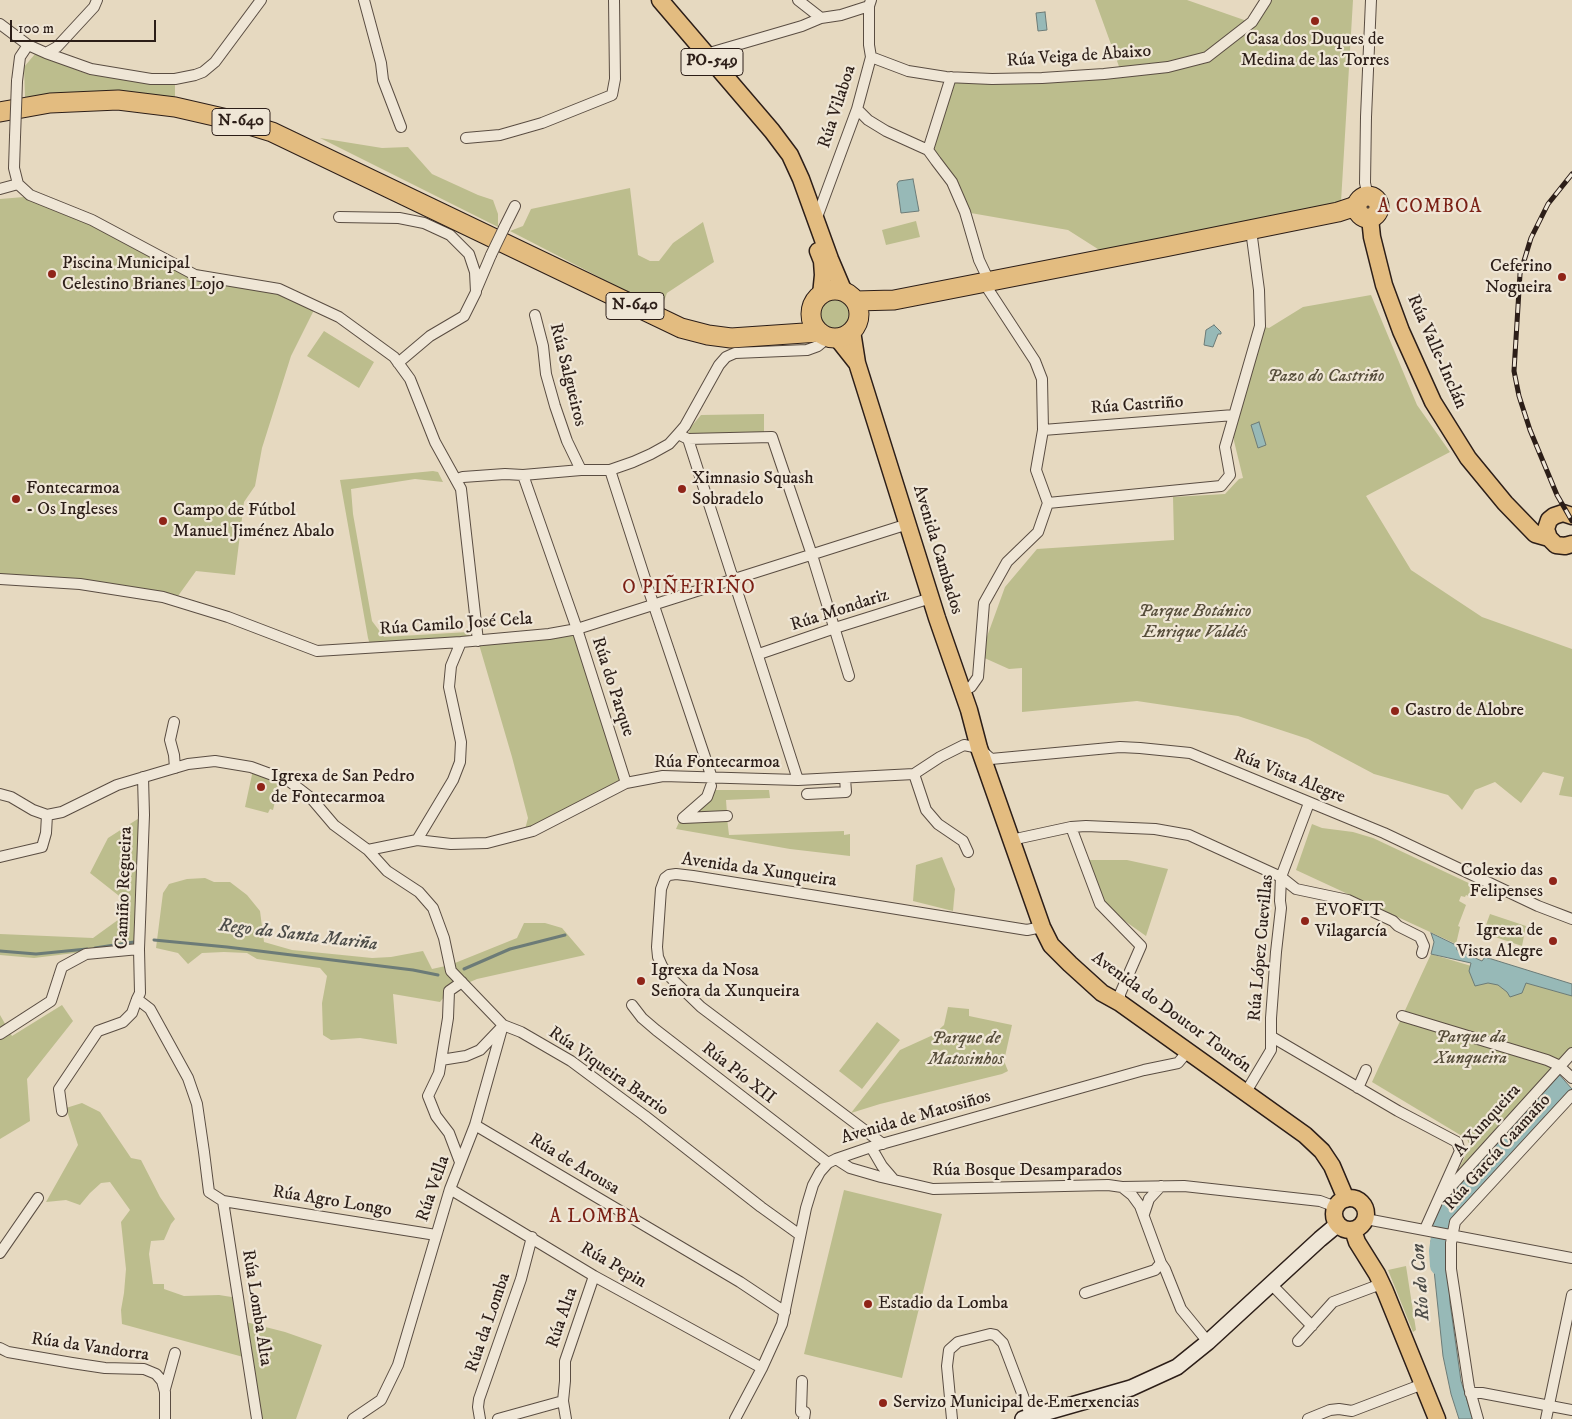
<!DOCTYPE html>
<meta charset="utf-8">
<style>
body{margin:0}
#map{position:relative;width:1572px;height:1419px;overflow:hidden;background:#e6d9c0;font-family:"IM FELL DW Pica",serif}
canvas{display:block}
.scale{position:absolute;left:10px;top:20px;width:146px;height:22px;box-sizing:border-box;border:2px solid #2c1e18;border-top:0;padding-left:6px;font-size:15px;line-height:18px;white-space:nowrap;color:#2c1e18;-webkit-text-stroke:4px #efe6d6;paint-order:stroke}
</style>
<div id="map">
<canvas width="1572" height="1419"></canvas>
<div class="scale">100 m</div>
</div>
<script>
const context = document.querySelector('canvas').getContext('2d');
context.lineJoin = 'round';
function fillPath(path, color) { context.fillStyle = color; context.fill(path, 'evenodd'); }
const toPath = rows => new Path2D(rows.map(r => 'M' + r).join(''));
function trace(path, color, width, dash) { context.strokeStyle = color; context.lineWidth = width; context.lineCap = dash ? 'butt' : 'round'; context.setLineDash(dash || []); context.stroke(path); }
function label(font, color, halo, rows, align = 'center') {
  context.font = font + ' "IM FELL DW Pica",serif'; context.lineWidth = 4.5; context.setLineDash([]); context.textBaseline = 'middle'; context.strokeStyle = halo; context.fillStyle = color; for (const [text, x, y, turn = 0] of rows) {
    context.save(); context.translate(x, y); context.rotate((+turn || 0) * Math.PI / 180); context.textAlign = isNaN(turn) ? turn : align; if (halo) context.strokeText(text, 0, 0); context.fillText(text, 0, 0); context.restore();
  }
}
const green = toPath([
 [1095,0,1187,0,1247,21,1266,0,1353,0,1341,202,1112,258,1068,230,965,212,928,150,951,77,1121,72],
 [35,54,90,75,175,79,175,99,70,93,25,97,24,67],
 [320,138,382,148,408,147,432,174,478,195,493,200,498,214,498,227],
 [630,188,638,255,650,261,659,261,673,243,703,222,714,262,667,293,661,309,510,231,523,226,531,209],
 [24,197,111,226,196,269,279,289,314,310,291,356,262,448,255,486,244,502,235,575,196,571,178,596,169,593,41,576,0,575,0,199],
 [916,221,920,237,886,245,882,230],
 [1371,295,1417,405,1450,452,1366,496,1411,570,1482,617,1572,649,1572,797,1559,795,1564,777,1543,772,1521,803,1495,782,1475,790,1462,810,1448,795,1374,774,1308,739,1238,716,1137,701,1022,712,1022,668,1009,669,980,656,1005,587,1037,549,1174,540,1173,497,1225,494,1239,479,1243,478,1234,441,1234,415,1260,326,1269,328,1303,307],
 '821 314a14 14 0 1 1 28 0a14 14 0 1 1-28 0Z',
 [324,331,374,362,359,388,307,356],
 [764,414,764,433,689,433,690,428,701,415],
 [433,471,438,472,443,482,415,479,351,489,353,514,372,621,384,637,468,632,468,634,478,641,577,629,626,783,524,833,528,818,512,757,478,641,371,648,368,638,340,480],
 [253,770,280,781,273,810,270,809,268,813,245,807],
 [713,790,769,790,770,798,726,800,727,814,688,815],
 [144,815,140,924,132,946,34,958,0,955,0,934,93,938,122,917,123,899,90,873,108,838],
 [727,818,729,835,844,831,844,835,850,834,850,856,790,849,676,829,680,820],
 [1312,824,1322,828,1353,832,1373,838,1475,886,1471,897,1466,895,1465,897,1461,896,1459,901,1466,905,1458,926,1460,927,1456,944,1296,870],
 [942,857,955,889,953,911,913,901,916,865],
 [1087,860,1127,860,1168,869,1146,936,1122,919,1104,901],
 [205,878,214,882,230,882,247,895,260,911,264,942,292,950,372,958,391,957,423,951,432,969,450,965,517,938,524,923,545,923,562,928,585,955,477,979,449,991,440,1002,393,994,397,1044,360,1038,331,1040,323,1035,322,1003,327,976,320,968,257,959,247,953,224,952,202,953,188,964,178,953,156,948,163,893,169,884,187,879],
 [1490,914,1526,926,1522,946,1483,933],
 [1431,954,1572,996,1572,1049,1461,1174,1458,1171,1470,1146,1467,1139,1372,1082],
 [62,1005,73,1021,27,1079,30,1121,0,1139,0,1015,12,1036],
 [948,1007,969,1009,969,1016,1012,1025,1004,1061,1008,1071,1002,1074,880,1104,851,1113,900,1050,933,1035,944,1025],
 [877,1022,900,1040,862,1089,839,1071],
 [82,1103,100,1112,131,1158,141,1160,160,1197,175,1219,171,1224,164,1240,151,1241,149,1254,153,1284,164,1284,164,1289,184,1296,219,1295,238,1298,242,1321,285,1332,322,1345,296,1419,257,1419,247,1358,122,1324,121,1310,124,1293,126,1269,121,1222,130,1210,110,1182,101,1183,90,1193,80,1205,66,1200,46,1202,78,1145,66,1108],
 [844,1190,942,1214,902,1378,804,1354],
 [1406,1266,1416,1330,1413,1332,1388,1270]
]);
const water = toPath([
 [1045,12,1047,30,1038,31,1036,13,1045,12],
 [913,179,919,211,901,213,897,184,899,181,913,179],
 [1214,325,1221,332,1221,334,1218,334,1213,347,1204,345,1206,330,1214,325],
 [1259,422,1266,445,1258,448,1251,425,1259,422],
 [1431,933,1456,945,1457,950,1482,961,1485,957,1572,984,1572,996,1526,983,1522,993,1510,997,1507,992,1498,985,1488,983,1475,986,1469,971,1471,963,1431,954,1434,942,1431,933],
 [1557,1072,1572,1089,1453,1216,1451,1222,1434,1220,1444,1198,1557,1072],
 [1431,1241,1447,1244,1450,1303,1461,1381,1473,1419,1459,1419,1451,1394,1443,1356,1431,1241]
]);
const stream = toPath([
 [154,940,227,947,413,970,438,975],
 [95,948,134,942],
 [0,951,36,954,87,949],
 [464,969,510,949,565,935]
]);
const river = toPath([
 [1439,1266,1438,1251,1443,1215,1450,1199]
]);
const street = toPath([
 [364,0,381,63,383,80,401,127],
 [798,0,821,18],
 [0,24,28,45,46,53,57,47,94,7,97,0],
 [46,53,91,69,151,79,175,79,195,75,203,72,215,62,261,0],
 [706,54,802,26,821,18,841,15,869,6],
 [871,57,908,71,946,77,992,79,1042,78,1104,74,1168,67,1207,57,1252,22,1266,0],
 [17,81,20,57,28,45],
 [857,109,868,120,886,131,928,150,936,161,952,182,965,212,979,260,989,281],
 [15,137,14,168,18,184,30,195,92,220,195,275,279,289,339,317,394,357,410,379,435,442,461,489,478,641],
 [466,138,500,135,542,123,612,95,615,79,614,0],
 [928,150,951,77],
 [0,189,18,184],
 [1368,196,1365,183,1366,117,1371,0],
 [339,217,399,218,424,223,450,235,469,254,475,272,476,292,464,316,430,336,398,363],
 [816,220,857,109,871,57,869,45,869,6,871,0],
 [504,228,515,206],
 [477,288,491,255],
 [535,315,543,346,546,374,555,406,567,441,581,470],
 [1043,430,1234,415],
 [682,436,688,439,772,437,812,555,849,676],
 [688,439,798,780],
 [610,470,650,594,712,778],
 [523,475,577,629,626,783],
 [457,479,463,477,505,474,523,475,581,470,610,470,633,462,651,454,669,444,678,434,685,426,719,365,726,357,735,353,807,350,818,346,824,341,826,336],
 [1048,503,1221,486,1230,475,1225,447,1260,326,1259,290,1251,230],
 [0,579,80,584,163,597,228,617,317,651,461,642,549,634,577,629,908,524],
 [759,654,835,628,931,598],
 [962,689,971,687,978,677,984,603,1007,562,1038,532,1048,503,1036,470,1043,430,1042,379,1035,361,984,283],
 [174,722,170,740,174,755,175,768],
 [914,774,926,810,938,824,963,841,968,852],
 [143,777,144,815,139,949,140,993,137,999,150,1009,188,1078,197,1104,204,1152,209,1192,223,1201,436,1235],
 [711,786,707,797,683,818,727,816],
 [0,794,11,797,33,810,47,815,62,812,117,785,188,764,215,761,251,767,289,781,311,798,334,825,368,850,417,840,451,844,487,843,533,831,626,783,663,776,798,780,914,774,940,757,964,745,979,748,991,759,1120,747,1140,748,1190,753,1384,833,1538,906,1572,919],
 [807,794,846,792,845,778],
 [1071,827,1100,904,1141,946,1120,994,1120,1003],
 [417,840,453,780,460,762,461,742,449,687,451,666,461,642],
 [1011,840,1071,827,1086,826,1155,829,1189,835,1281,877,1296,889,1348,900,1393,921,1398,926,1420,937,1424,946,1422,953],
 [368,850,387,871,419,892,433,908,444,938,451,971,503,1025,521,1032,571,1061,645,1116,761,1207,800,1235],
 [0,857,42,847,46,833,47,815],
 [632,1005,642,1018,656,1030,828,1163],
 [1402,1016,1547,1060,1558,1065,1572,1078],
 [0,1034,51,1001,62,967,86,954,139,949],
 [1272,1037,1398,1111,1457,1142,1460,1151,1425,1229],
 [441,1060,466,1056,480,1050,501,1028],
 [1358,1088,1366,1070],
 [1246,1092,1271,1050,1271,1018,1276,952,1281,908,1280,901,1281,877,1309,803],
 [62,1111,59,1089,98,1031,123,1022,132,1013,137,999],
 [475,1125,740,1282,785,1312],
 [883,1144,701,1007,671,978,662,966,658,957,657,947,661,889,665,878,669,875,676,874,693,876,1027,930,1042,927],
 [871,1147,882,1166,894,1180],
 [836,1159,850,1168,881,1177,933,1189,1108,1185,1122,1187,1184,1186,1320,1201,1336,1207],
 [460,1162,449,1133,436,1116,428,1096,439,1073,448,1018,449,991,462,982],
 [1122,1187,1132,1195,1140,1206,1161,1263,1165,1269,1181,1309,1208,1342],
 [450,1189,594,1276,762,1368],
 [1442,1194,1446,1192,1572,1053],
 [223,1201,257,1419],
 [1144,1214,1149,1199,1161,1186],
 [1366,1219,1572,1258],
 [0,1253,38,1198],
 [1271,1284,1312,1326],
 [1085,1293,1155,1270,1161,1263],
 [1298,1341,1333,1302,1381,1284],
 [0,1348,8,1352,72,1363,105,1368,144,1369,156,1374,162,1381,165,1392,165,1419],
 [802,1381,801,1412,805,1412,804,1419],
 [165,1389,175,1353],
 [1470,1393,1482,1393,1572,1410],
 [563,1401,565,1381,565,1361,594,1276],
 [353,1419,381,1400,398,1365,450,1189,475,1125,503,1025],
 [480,1419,478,1407,479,1399,521,1279,532,1237],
 [498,1419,563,1401,566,1419],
 [735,1419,762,1368,782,1324,806,1208,813,1185,820,1172,828,1163,836,1159,871,1147,1055,1095,1144,1070,1178,1063,1188,1051],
 [952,1419,947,1366,949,1350,958,1342,990,1334,995,1335,1003,1343,1031,1417],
 [1308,1419,1330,1410,1339,1409,1352,1411,1423,1384],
 [1478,1419,1469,1387,1451,1269,1451,1243,1455,1222,1572,1095],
 [1546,1419,1572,1295]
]);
const secondary = toPath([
 [1023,1419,1131,1388,1177,1367,1208,1342,1320,1239,1338,1224]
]);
const primary = toPath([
 [660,0,772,131,790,155,801,179,830,259,844,292],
 [1370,218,1372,237,1384,285,1401,331,1433,402,1468,458,1505,503,1535,534,1549,538],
 [818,251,822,261,823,275,821,295],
 [852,331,857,363,937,618,969,710,979,748,1042,927,1051,945,1070,964,1102,993,1120,1003,1305,1135,1322,1151,1332,1166,1346,1199],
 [837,338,856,362],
 [1572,516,1563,513,1554,516,1549,520,1546,529,1549,538,1556,545,1565,546,1572,544],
 '1334 1214a16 16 0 1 1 32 0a16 16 0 1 1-32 0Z',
 [1353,1230,1357,1242,1377,1274,1385,1291,1437,1419]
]);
const highway = toPath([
 [0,112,50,103,118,100,175,107,236,121,272,132,681,328,708,335,731,338,819,332],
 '1357 207a11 11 0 1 1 22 0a11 11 0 1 1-22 0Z',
 '811 314a24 24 0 1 1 48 0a24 24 0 1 1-48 0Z',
 [855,301,894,300,1165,247,1338,212,1353,207,1357,204]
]);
const rail = toPath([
 [1572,174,1548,204,1531,238,1520,274,1514,371,1519,396,1530,430,1557,495,1572,521]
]);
const streetBridge = toPath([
 [15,137,17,81],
 [491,255,504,228]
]);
const markers = [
 [1315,21,5,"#8f2418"],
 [52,274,5,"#8f2418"],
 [1562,277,5,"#8f2418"],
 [682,489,5,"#8f2418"],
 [16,499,5,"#8f2418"],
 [163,521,5,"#8f2418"],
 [1395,711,5,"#8f2418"],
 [261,787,5,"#8f2418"],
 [1553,881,5,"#8f2418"],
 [1305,921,5,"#8f2418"],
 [1553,941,5,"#8f2418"],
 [641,981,5,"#8f2418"],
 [868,1304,5,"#8f2418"],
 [883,1403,5,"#8f2418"]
];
const shields = [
 [712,62,62],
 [241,122,58],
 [635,306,58]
];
const shieldNames = [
 ["PO-549",712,62],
 ["N-640",241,122],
 ["N-640",635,306]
];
const poiNames = [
 ["Casa dos Duques de",1315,40,"center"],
 ["Medina de las Torres",1315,61,"center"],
 ["Piscina Municipal",62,264],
 ["Celestino Brianes Lojo",62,285],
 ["Ceferino",1552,267,"right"],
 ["Nogueira",1552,288,"right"],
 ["Ximnasio Squash",692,479],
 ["Sobradelo",692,500],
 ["Fontecarmoa",26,489],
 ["- Os Ingleses",26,510],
 ["Campo de Fútbol",173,511],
 ["Manuel Jiménez Abalo",173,532],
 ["Castro de Alobre",1405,711],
 ["Igrexa de San Pedro",271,777],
 ["de Fontecarmoa",271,798],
 ["Colexio das",1543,871,"right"],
 ["Felipenses",1543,892,"right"],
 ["EVOFIT",1315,911],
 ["Vilagarcía",1315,932],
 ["Igrexa de",1543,931,"right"],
 ["Vista Alegre",1543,952,"right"],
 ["Igrexa da Nosa",651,971],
 ["Señora da Xunqueira",651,992],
 ["Estadio da Lomba",878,1304],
 ["Servizo Municipal de Emerxencias",893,1403]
];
const streetNames = [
 ["Rúa Veiga de Abaixo",1079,57,-4],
 ["Rúa Vilaboa",838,107,-72],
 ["Rúa Valle-Inclán",1436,352,66],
 ["Rúa Salgueiros",567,375,76],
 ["Rúa Castriño",1137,406,-4],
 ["Avenida Cambados",937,550,73],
 ["Rúa Mondariz",840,611,-18],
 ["Rúa Camilo José Cela",456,625,-4],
 ["Rúa do Parque",612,687,72],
 ["Rúa Fontecarmoa",717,763],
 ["Rúa Vista Alegre",1289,777,22],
 ["Avenida da Xunqueira",759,871,8],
 ["Camiño Regueira",125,888,-88],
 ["Rúa López Cuevillas",1262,948,-85],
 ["Avenida do Doutor Tourón",1171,1013,36],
 ["Rúa Viqueira Barrio",608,1072,35],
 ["Rúa Pío XII",738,1074,38],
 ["Avenida de Matosiños",916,1118,-16],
 ["A Xunqueira",1488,1121,-48],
 ["Rúa García Caamaño",1498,1153,-48],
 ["Rúa de Arousa",574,1165,31],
 ["Rúa Bosque Desamparados",1027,1171],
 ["Rúa Vella",434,1189,-71],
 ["Rúa Agro Longo",332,1202,9],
 ["Rúa Pepin",613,1266,30],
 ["Rúa Lomba Alta",256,1308,81],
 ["Rúa Alta",563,1318,-71],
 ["Rúa da Lomba",489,1323,-71],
 ["Rúa da Vandorra",90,1348,8]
];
const parkNames = [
 ["Pazo do Castriño",1326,377],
 ["Parque Botánico",1195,612],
 ["Enrique Valdés",1195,633],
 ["Parque da",1471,1038],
 ["Xunqueira",1471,1059],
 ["Parque de",966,1039],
 ["Matosinhos",966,1060]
];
const neighbourhoodNames = [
 ["A COMBOA",1430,208],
 ["O PIÑEIRIÑO",689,589],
 ["A LOMBA",595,1218]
];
const waterNames = [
 ["Rego da Santa Mariña",298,936,7],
 ["Río do Con",1422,1282,-94]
];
fillPath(green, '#bcbd8d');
fillPath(water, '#97b9b7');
trace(water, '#6c7b77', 1);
trace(stream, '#6c7b77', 3);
trace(river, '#97b9b7', 18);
trace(street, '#5a4d42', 12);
trace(secondary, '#2c1e18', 18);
trace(primary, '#2c1e18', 19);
trace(highway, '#2c1e18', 21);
trace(street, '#efe6d6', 10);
trace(secondary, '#efe6d6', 15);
trace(primary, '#e3bc80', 16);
trace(highway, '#e3bc80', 19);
trace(rail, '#2c1e18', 5);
trace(rail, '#efe6d6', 3, [9]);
trace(streetBridge, '#5a4d42', 12, []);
trace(streetBridge, '#efe6d6', 10);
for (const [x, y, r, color] of markers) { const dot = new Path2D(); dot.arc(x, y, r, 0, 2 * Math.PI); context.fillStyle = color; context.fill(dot); trace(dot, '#efe6d6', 2); }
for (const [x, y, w] of shields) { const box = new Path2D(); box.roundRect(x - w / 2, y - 13.5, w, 27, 4); context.fillStyle = '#efe6d6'; context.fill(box); trace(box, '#2c1e18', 1); }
label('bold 16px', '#2c1e18', null, shieldNames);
label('18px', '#2c1e18', '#efe6d6', poiNames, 'left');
label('18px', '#2c1e18', '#efe6d6', streetNames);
label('italic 18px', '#574e3b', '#efe6d6', parkNames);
context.letterSpacing = '1px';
label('19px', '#7a1f14', '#efe6d6', neighbourhoodNames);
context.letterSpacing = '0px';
label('italic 19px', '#4c4c48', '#efe6d6', waterNames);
</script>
